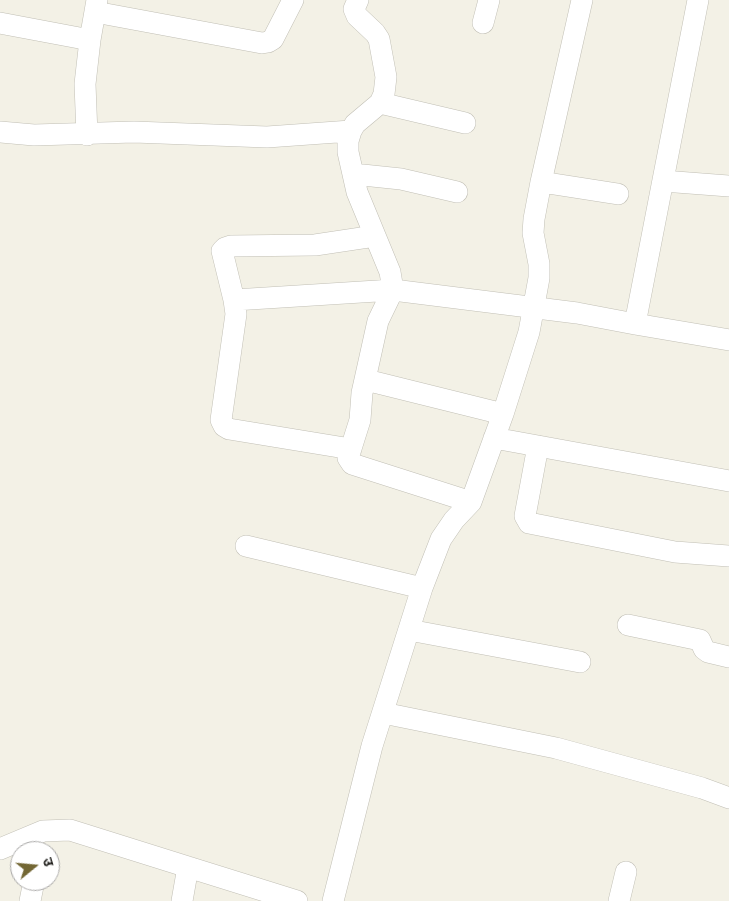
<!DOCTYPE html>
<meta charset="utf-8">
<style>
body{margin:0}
#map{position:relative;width:729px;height:901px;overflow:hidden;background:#f3f1e6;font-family:Ubuntu,"Noto Sans Devanagari",sans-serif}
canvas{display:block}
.north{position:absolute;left:10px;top:841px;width:50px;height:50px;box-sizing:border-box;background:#fff;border:1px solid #a9a8a7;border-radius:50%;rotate:73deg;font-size:14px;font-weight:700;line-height:20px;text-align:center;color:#272623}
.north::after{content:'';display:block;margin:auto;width:18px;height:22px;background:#736734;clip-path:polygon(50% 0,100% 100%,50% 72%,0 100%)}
</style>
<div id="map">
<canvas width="729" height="901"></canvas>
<div class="north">उ</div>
</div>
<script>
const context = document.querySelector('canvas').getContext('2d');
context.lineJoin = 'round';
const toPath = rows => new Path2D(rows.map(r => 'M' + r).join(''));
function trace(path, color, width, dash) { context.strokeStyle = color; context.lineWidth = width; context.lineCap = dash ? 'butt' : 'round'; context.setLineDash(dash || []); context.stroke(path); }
const street = toPath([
 [358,0,354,9,357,16,375,33,379,39,386,77,384,94,380,103,355,124,351,131,348,141,348,152,357,192,390,272,393,290,378,321,362,393,360,420,348,458,352,464,471,502],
 [95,12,262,43,268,42,273,39,293,0],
 [0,23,90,40],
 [483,23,489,0],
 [380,103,465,123],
 [0,132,34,135,134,132,267,137,351,131],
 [87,135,85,84,90,40,97,0],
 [353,174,401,179,457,192],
 [663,181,729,186],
 [541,182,618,194],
 [234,300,393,290,577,313,635,324,729,340],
 [635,324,698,0],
 [366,380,503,414],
 [494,438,729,481],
 [538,446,525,516,529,523,675,552,729,556],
 [351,449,229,429,224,426,221,420,236,314,234,300,222,251,225,248,231,246,315,245,375,236],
 [246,546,422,588],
 [628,625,700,640,704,649,708,652,729,657],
 [409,630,580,662],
 [383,713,556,748,702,788,729,798],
 [0,849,43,831,70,830,188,867],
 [30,901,34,881],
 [182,901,188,867,297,901],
 [333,901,372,746,422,588,441,539,454,520,471,502,503,414,529,332,539,278,539,264,533,233,534,219,541,182,582,0],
 [619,901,626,872]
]);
trace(street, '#c1bfb5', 22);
trace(street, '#fff', 21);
</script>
